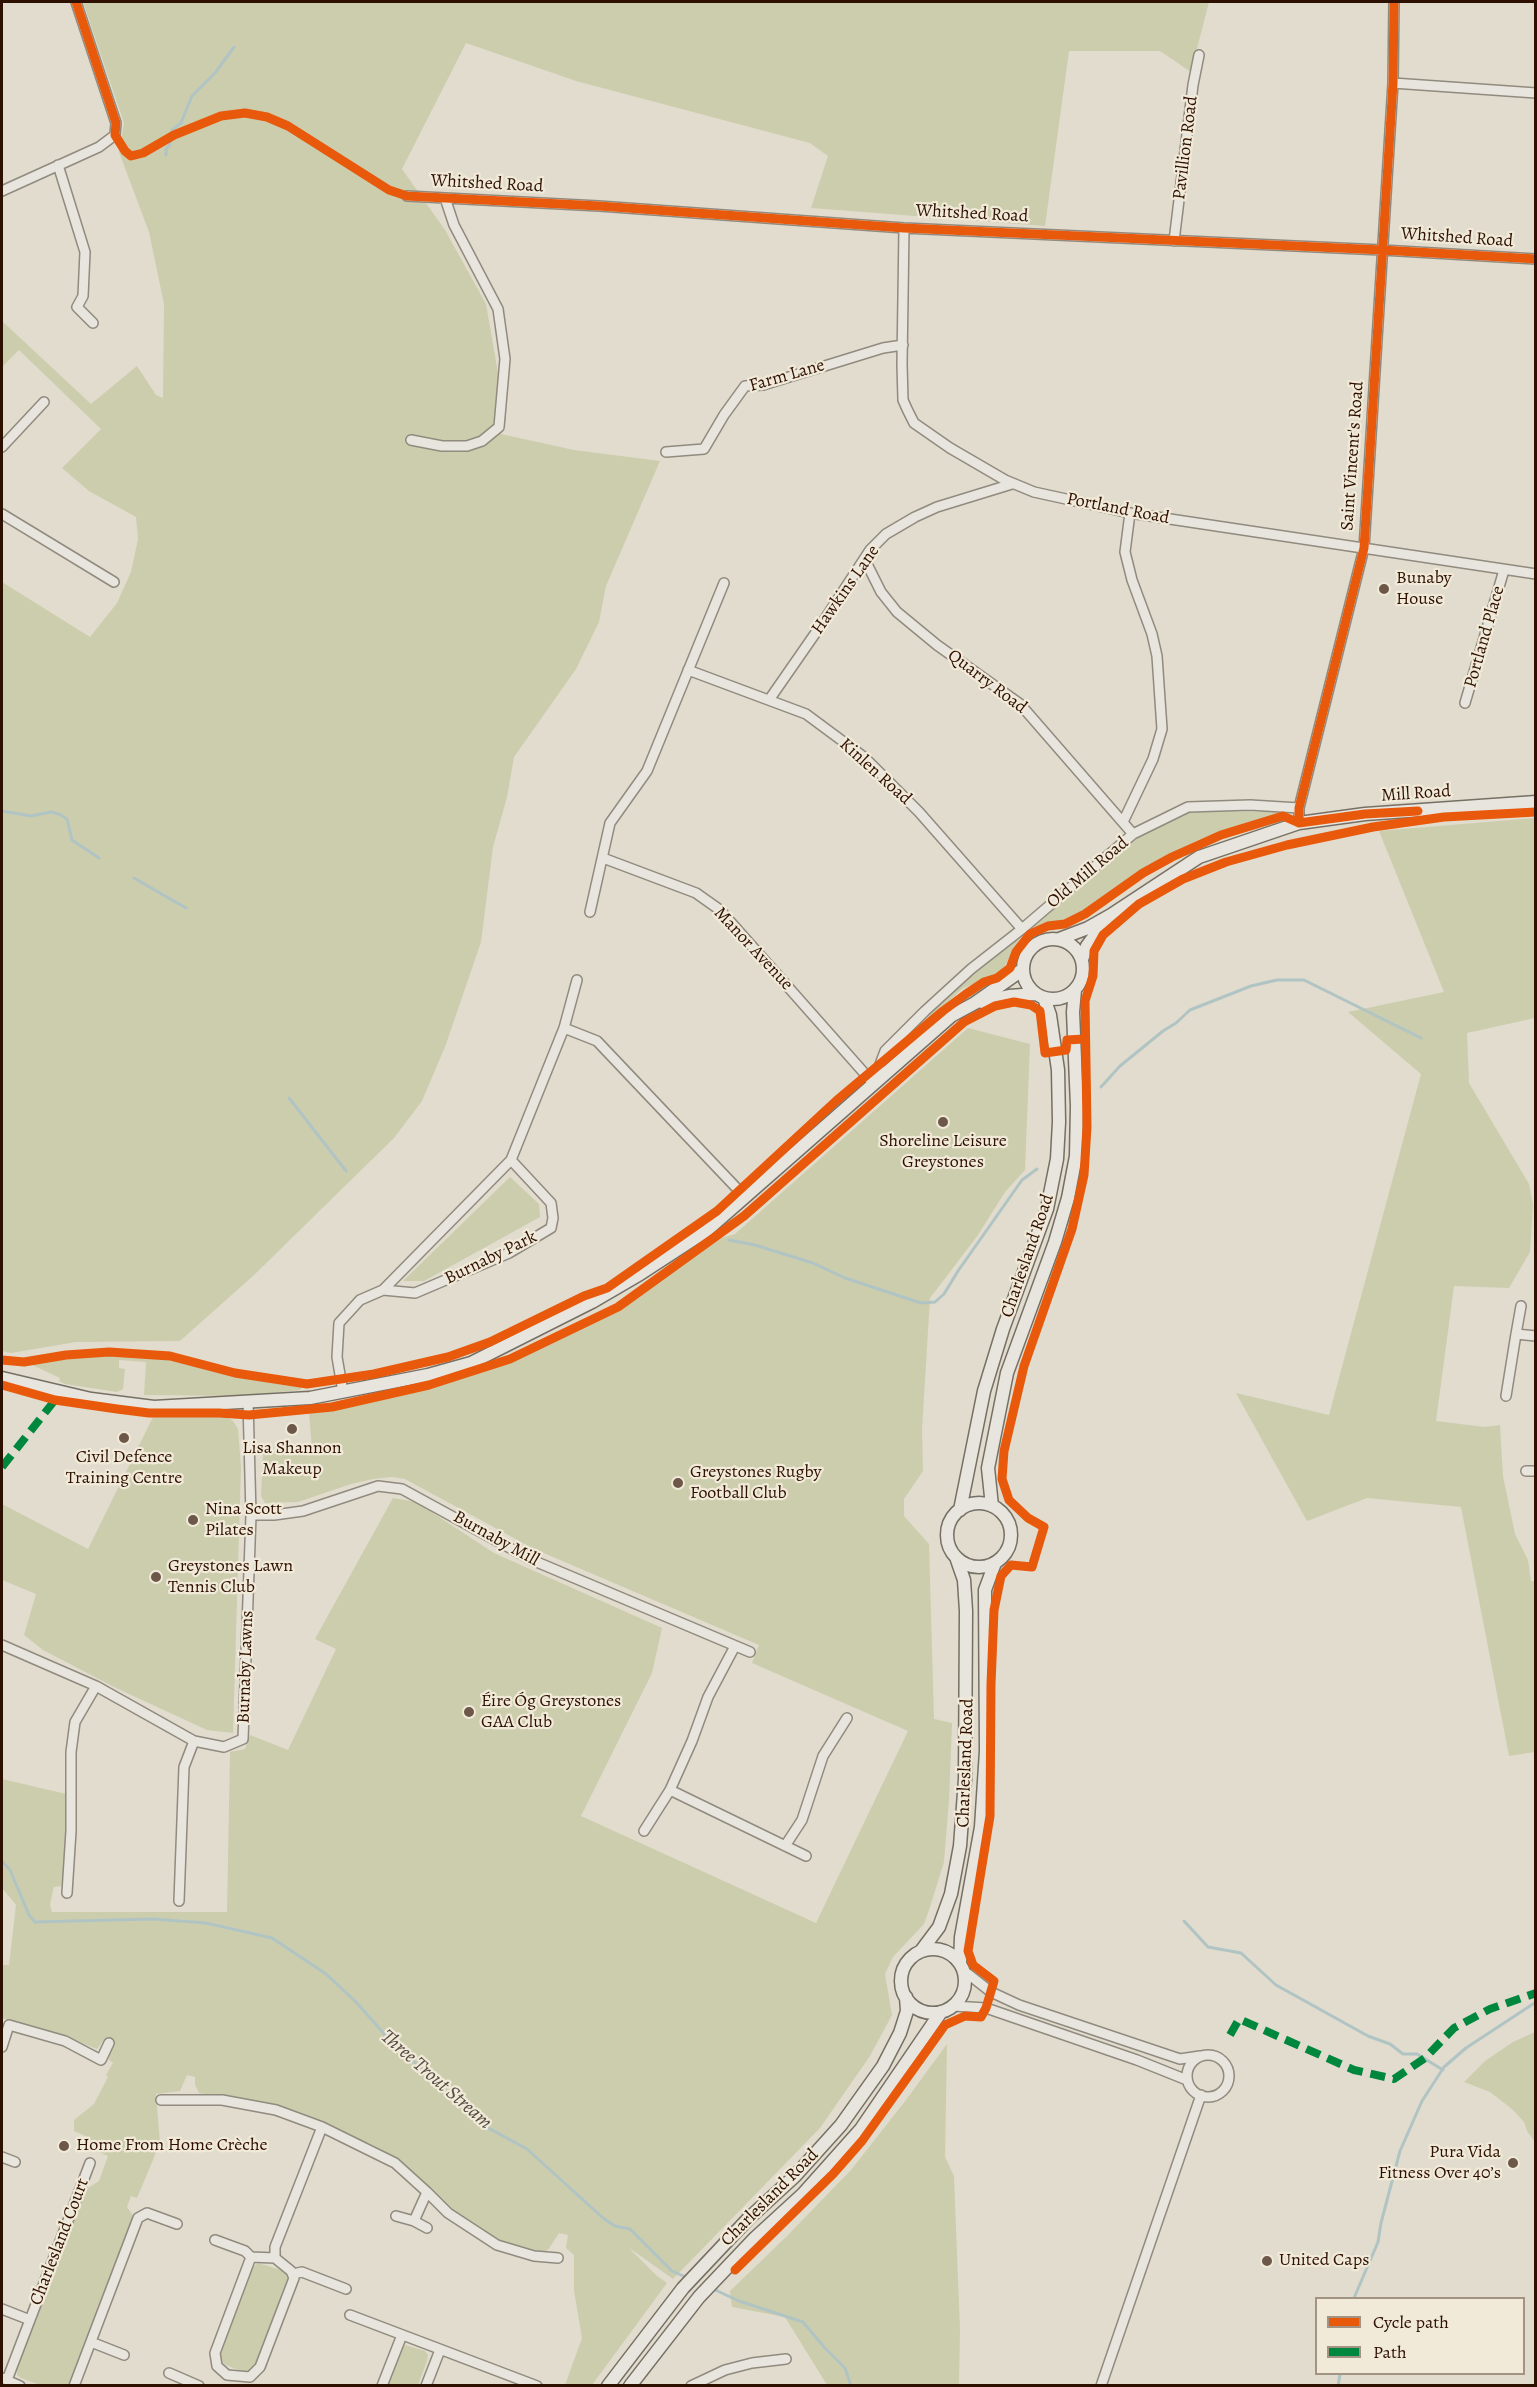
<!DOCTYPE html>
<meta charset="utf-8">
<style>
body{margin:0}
#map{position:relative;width:1537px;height:2387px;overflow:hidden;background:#e1dccd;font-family:Alegreya,serif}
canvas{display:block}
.frame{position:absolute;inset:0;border:3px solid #2e1000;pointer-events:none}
.legend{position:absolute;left:1315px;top:2297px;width:210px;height:78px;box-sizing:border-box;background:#f1ead9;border:2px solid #a39382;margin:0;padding:8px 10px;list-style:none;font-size:18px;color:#2e1000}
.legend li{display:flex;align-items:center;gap:12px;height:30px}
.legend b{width:30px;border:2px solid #a39382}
</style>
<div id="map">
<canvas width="1537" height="2387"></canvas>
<div class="frame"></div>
<ul class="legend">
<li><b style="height:8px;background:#e8590c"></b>Cycle path</li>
<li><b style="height:8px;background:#00873e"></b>Path</li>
</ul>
</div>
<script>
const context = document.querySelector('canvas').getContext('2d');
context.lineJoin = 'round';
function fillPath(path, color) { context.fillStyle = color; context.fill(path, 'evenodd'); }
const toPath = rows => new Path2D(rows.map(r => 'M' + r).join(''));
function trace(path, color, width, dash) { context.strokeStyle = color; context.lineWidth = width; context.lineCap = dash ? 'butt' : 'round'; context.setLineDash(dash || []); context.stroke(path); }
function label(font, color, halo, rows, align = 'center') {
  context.font = font + ' Alegreya,serif'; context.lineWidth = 4.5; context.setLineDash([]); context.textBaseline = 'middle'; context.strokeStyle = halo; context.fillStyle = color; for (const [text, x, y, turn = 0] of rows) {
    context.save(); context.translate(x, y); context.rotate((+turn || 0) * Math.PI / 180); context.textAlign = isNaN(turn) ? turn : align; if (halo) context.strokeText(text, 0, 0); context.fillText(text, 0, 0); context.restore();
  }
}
const green = toPath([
 [83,2,1209,2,1191,72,1160,51,1069,51,1045,226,811,208,828,156,810,143,576,81,466,43,402,169,445,230,486,304,506,419,501,434,574,450,660,461,606,586,599,622,576,669,514,757,507,797,493,847,481,942,445,1047,422,1101,394,1138,254,1275,180,1341,76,1342,11,1353,2,1351,2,582,90,637,117,603,131,572,138,539,136,517,89,491,62,468,101,429,19,350,2,367,2,321,91,404,137,366,156,395,163,398,164,304,149,232,119,152,124,123],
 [1189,811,1278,812,1275,815,1201,839,1148,865,1075,916,1063,921,1032,928,1021,936,1002,971,962,989,900,1046,898,1044,921,1018,1127,845,1156,825],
 [1535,818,1535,1018,1467,1033,1469,1083,1529,1184,1533,1205,1530,1252,1509,1288,1454,1286,1436,1421,1485,1427,1500,1425,1503,1476,1515,1534,1528,1560,1531,1581,1535,1581,1535,1752,1509,1756,1461,1507,1367,1498,1307,1521,1236,1393,1329,1415,1421,1074,1348,1012,1444,992,1379,831],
 [968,1028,1030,1044,1025,1170,1005,1192,978,1235,930,1298,922,1430,923,1471,904,1499,904,1516,929,1544,934,1719,952,1723,949,1800,944,1862,930,1907,924,1924,893,1957,885,1974,892,2015,870,2056,820,2128,673,2279,628,2247,657,2276,667,2283,592,2385,565,2385,582,2338,574,2291,574,2255,566,2248,568,2235,559,2233,548,2250,540,2253,496,2240,452,2211,417,2175,397,2159,373,2145,289,2110,268,2104,199,2093,195,2085,195,2077,187,2075,180,2091,156,2094,160,2143,137,2198,131,2196,127,2207,132,2214,132,2220,68,2385,40,2385,21,2378,17,2375,17,2368,85,2190,99,2181,108,2156,89,2148,91,2141,88,2137,74,2131,74,2120,94,2104,108,2077,106,2075,113,2063,109,2060,108,2056,114,2042,106,2037,97,2049,62,2035,2,2018,2,1965,9,1965,16,1905,2,1888,2,1779,66,1794,66,1871,61,1886,54,1887,53,1890,50,1905,52,1912,227,1912,230,1752,245,1749,250,1735,288,1750,336,1649,315,1639,393,1498,416,1502,494,1553,662,1628,652,1673,581,1816,816,1923,908,1731,752,1663,759,1645,532,1548,405,1479,392,1477,373,1479,351,1484,298,1502,265,1503,261,1496,263,1452,312,1449,309,1412,331,1410,410,1392,517,1359,622,1309,715,1240,735,1234],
 [510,1177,539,1204,540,1217,424,1281,403,1281],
 [118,1355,181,1360,277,1384,301,1387,301,1390,241,1396,144,1395,146,1362,119,1360,119,1368,125,1369,123,1389,117,1392,65,1384,59,1381,60,1378,30,1364,45,1361],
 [225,1416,233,1421,238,1429,241,1467,233,1733,207,1730,116,1688,43,1650,24,1635,36,1594,2,1580,2,1504,88,1549,153,1417],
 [1535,2032,1535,2142,1527,2131,1524,2122,1512,2109,1490,2092,1464,2082,1485,2061,1513,2042],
 [947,2044,945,2157,954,2176,960,2330,959,2385,827,2385,785,2317,732,2307,730,2291,786,2237,851,2170,906,2100],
 [258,2263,284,2271,288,2276,255,2368,244,2372,226,2365,220,2360,219,2354,253,2267],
 [405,2345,425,2351,428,2355,427,2361,418,2385,388,2386,401,2348]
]);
const stream = toPath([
 [166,155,166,149,169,146,172,130,181,123,192,96,215,73,234,47],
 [2,811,31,816,51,812,59,814,67,819,72,840,99,858],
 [134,878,186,908],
 [1101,1087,1120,1066,1163,1031,1176,1023,1190,1010,1251,986,1277,980,1304,980,1421,1038],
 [289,1098,346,1171],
 [729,1240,755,1245,813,1263,845,1278,921,1303,935,1302,944,1294,958,1271,1022,1180,1037,1169],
 [2,1861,10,1870,29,1915,35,1922,153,1919,206,1923,272,1938,326,1974,356,2002,386,2036,481,2124,527,2149,603,2218,615,2226,630,2229,672,2271,688,2278],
 [1184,1921,1208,1947,1241,1953,1276,1985,1368,2036,1390,2044,1403,2054,1417,2054,1443,2070],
 [711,2288,739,2301,803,2322,824,2347,845,2368,851,2386],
 [1354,2298,1378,2242,1381,2223,1400,2151,1422,2101,1444,2067,1466,2048,1536,2002],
 [1338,2386,1340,2374]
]);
const minor = toPath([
 [1393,83,1536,93],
 [58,165,85,252,83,296,77,307,93,323],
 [2,191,99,147,115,135,116,123,76,2],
 [407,196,599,206,904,228,1382,250,1536,259],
 [904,228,902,364,903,400,907,409,914,423,950,448,1005,480,1034,492,1130,513,1536,574],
 [1174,241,1193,85,1199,55],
 [411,440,442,446,467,446,482,441,499,427,505,359,498,309,454,225,445,198],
 [2,447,44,402],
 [666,452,704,449,724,415,745,386,763,385,883,348,903,345],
 [2,514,114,582],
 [865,560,881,592,897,612,937,645,1020,704,1133,834],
 [688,670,806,714,864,757,919,812,1022,929],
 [769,700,819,628,870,550,886,534,915,517,937,507,1012,484],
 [1465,703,1504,570],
 [1123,822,1153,759,1162,729,1157,656,1152,634,1132,580,1125,552,1130,513],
 [1299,823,1299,808,1364,548,1393,83,1394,2],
 [603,858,696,893,720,910,873,1083,885,1051,925,1011,971,969,1022,929,1133,834,1188,807,1250,805,1299,808],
 [590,912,610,823,647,771,724,583],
 [564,1028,597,1041,745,1197],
 [383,1290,415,1293,509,1253,551,1228,553,1218,551,1203,511,1160],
 [1516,1334,1521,1306],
 [343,1392,337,1357,339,1323,360,1300,383,1290,511,1160,564,1028,577,980],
 [1506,1396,1516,1334,1536,1336],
 [1526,1471,1536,1471],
 [251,1515,274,1515,303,1511,378,1486,402,1489,532,1560,750,1652],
 [2,1645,96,1686,194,1741,224,1747,243,1739,251,1515,248,1401],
 [670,1790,806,1856],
 [644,1831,670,1790,692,1741,708,1697,735,1646],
 [785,1846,802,1820,823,1756,847,1718],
 [67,1893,71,1831,71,1752,75,1722,96,1686],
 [179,1901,184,1767,194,1741],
 [963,1970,991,1992,1019,2005,1180,2059,1200,2056],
 [953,2006,986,2008,1137,2060,1187,2080],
 [2,2047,9,2025,65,2041,101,2060,109,2043],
 '1187 2076a21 21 0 1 1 42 0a21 21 0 1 1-42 0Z',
 [161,2100,222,2100,276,2110,322,2127],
 [2,2157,15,2162],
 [396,2216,414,2221,427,2192],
 [414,2221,427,2228],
 [215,2240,245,2251,251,2257],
 [251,2257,275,2258,291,2271,294,2278,260,2367,250,2377,227,2375,217,2366,215,2353,251,2257],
 [275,2258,275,2247,322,2127,395,2163,427,2192,448,2213,497,2245,534,2256,558,2258],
 [293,2274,302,2272,346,2289],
 [2,2309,30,2320],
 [350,2315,537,2386],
 [91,2342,124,2355],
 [169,2373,199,2386],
 [2,2378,20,2386],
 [7,2380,90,2163],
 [74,2386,138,2218,147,2213,177,2224],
 [382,2386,402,2335],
 [426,2386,440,2350],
 [691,2386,725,2370,752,2363,786,2359],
 [1101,2386,1201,2095]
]);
const secondary = toPath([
 '1023 969a30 30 0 1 1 60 0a30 30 0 1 1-60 0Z',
 [1059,939,1088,928,1111,915,1199,857,1299,823,1365,814,1536,802],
 [1082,959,1087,946,1106,920],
 [982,1002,1009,996,1036,994],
 [2,1378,91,1399,154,1407,310,1398,428,1375,471,1363,592,1302,640,1274,706,1231,951,1016,975,1003,1022,970],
 '947 1535a32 32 0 1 1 64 0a32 32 0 1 1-64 0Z',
 [992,1506,988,1468,1007,1373,1055,1242,1068,1198,1076,1156,1077,1106,1073,1012,1075,990],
 [960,1510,984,1391,1003,1329,1047,1209,1057,1159,1059,1122,1058,1070,1050,1015,1044,998],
 '901 1981a32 32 0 1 1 64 0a32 32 0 1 1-64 0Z',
 [921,1951,939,1927,951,1894,960,1846,965,1779,966,1611,964,1580,956,1557],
 [960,1964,961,1937,981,1827,986,1751,985,1590,995,1563],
 [608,2386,683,2288,748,2219,795,2176,841,2125,883,2066,900,2033,907,2011,906,1997],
 [630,2386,699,2297,755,2238,803,2194,861,2129,941,2012]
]);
const quiet = toPath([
 [2,1467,55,1400],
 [1230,2035,1239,2019,1354,2070,1394,2079,1425,2058,1454,2028,1490,2009,1536,1993]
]);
const cycleway = toPath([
 [76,2,116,123,115,135,125,151,131,156,143,153,174,135,221,116,245,113,267,117,288,126,389,190,407,196,599,206,904,228,1382,250,1536,259],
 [1299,823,1299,808,1364,548,1393,83,1394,2],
 [1299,823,1365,814,1418,811],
 [2,1360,24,1362,66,1355,109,1352,170,1356,235,1373,307,1384,374,1374,448,1357,490,1342,584,1296,607,1288,717,1211,836,1101,943,1011,966,994,984,982,997,978,1010,968,1016,952,1030,934,1048,926,1065,924,1085,914,1143,873,1172,857,1221,835,1283,816,1299,823],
 [2,1385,55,1400,117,1409,149,1413,219,1413,249,1415,332,1407,429,1385,510,1359,618,1307,744,1216,964,1022,995,1006,1014,1002,1031,1005,1040,1011,1045,1053,1066,1050,1067,1040,1084,1039],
 [735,2270,833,2174,862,2141,945,2025,965,2016,981,2017,986,2008,994,1981,973,1965,968,1951,990,1816,991,1684,994,1610,1001,1576,1011,1565,1032,1567,1044,1527,1028,1518,1009,1500,1002,1479,1004,1451,1024,1366,1072,1229,1084,1175,1087,1127,1085,1001,1093,976,1094,951,1103,935,1139,904,1183,879,1226,862,1287,845,1373,827,1444,817,1536,812]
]);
const markers = [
 [1384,589,6,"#6d5748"],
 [943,1122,6,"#6d5748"],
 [292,1429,6,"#6d5748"],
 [124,1438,6,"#6d5748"],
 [678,1483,6,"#6d5748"],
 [193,1520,6,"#6d5748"],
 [156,1577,6,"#6d5748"],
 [469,1712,6,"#6d5748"],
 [64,2146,6,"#6d5748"],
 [1513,2163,6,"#6d5748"],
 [1267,2261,6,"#6d5748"]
];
const streetNames = [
 ["Pavillion Road",1186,148,-83],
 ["Whitshed Road",487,184,3],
 ["Whitshed Road",972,214,3],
 ["Whitshed Road",1457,238,4],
 ["Farm Lane",787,376,-16],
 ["Saint Vincent's Road",1353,456,-86],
 ["Portland Road",1118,509,11],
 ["Hawkins Lane",846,590,-55],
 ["Portland Place",1485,637,-74],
 ["Quarry Road",987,682,37],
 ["Kinlen Road",875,772,42],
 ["Mill Road",1416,794,-4],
 ["Old Mill Road",1088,873,-40],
 ["Manor Avenue",753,949,47],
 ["Charlesland Road",1028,1256,-71],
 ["Burnaby Park",491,1258,-26],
 ["Burnaby Mill",496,1539,29],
 ["Burnaby Lawns",246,1667,-88],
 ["Charlesland Road",966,1763,-88],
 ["Charlesland Road",770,2198,-45],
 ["Charlesland Court",60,2242,-69]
];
const poiNames = [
 ["Bunaby",1396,579],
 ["House",1396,600],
 ["Shoreline Leisure",943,1142,"center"],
 ["Greystones",943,1163,"center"],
 ["Lisa Shannon",292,1449,"center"],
 ["Makeup",292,1470,"center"],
 ["Civil Defence",124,1458,"center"],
 ["Training Centre",124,1479,"center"],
 ["Greystones Rugby",690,1473],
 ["Football Club",690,1494],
 ["Nina Scott",205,1510],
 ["Pilates",205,1531],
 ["Greystones Lawn",168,1567],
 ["Tennis Club",168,1588],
 ["Éire Óg Greystones",481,1702],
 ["GAA Club",481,1723],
 ["Home From Home Crèche",76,2146],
 ["Pura Vida",1501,2153,"right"],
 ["Fitness Over 40’s",1501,2174,"right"],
 ["United Caps",1279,2261]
];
const waterNames = [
 ["Three Trout Stream",436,2080,41]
];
fillPath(green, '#cccdad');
trace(stream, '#b1c4c4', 3);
trace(minor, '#918a7f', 12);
trace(secondary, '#766f64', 15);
trace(minor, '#e8e5de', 9);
trace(secondary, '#e8e5de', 12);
trace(quiet, '#00873e', 8, [15, 8]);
trace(cycleway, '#e8590c', 9);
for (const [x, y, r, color] of markers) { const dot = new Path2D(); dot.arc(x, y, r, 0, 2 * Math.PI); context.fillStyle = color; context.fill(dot); trace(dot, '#f1ead9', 2); }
label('18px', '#2e1000', '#f1ead9', streetNames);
label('18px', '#2e1000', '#f1ead9', poiNames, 'left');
label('italic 20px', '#554b43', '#f1ead9', waterNames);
</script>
